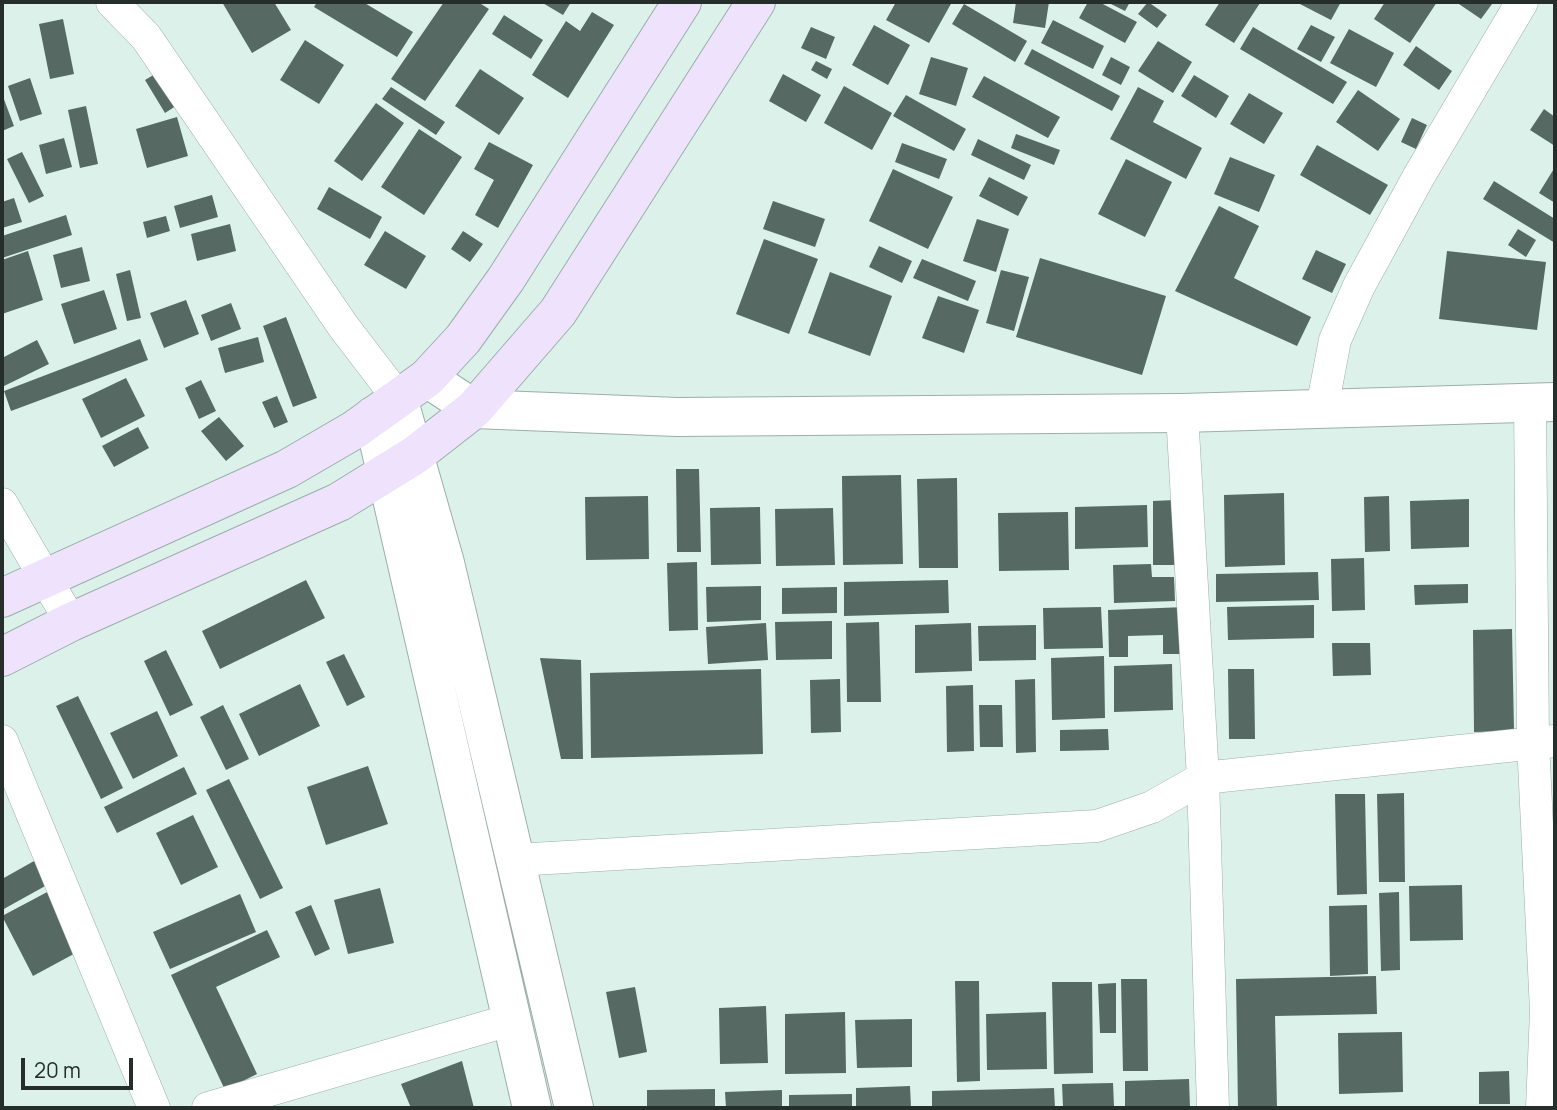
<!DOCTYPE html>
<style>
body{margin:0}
#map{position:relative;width:1557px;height:1110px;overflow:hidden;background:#dcf1ea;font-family:Manrope,sans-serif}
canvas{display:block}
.frame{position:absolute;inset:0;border:4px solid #262e2b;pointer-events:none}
.scale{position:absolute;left:21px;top:1058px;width:112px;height:32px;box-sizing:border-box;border:4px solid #262e2b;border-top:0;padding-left:9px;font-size:21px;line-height:24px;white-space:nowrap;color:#262e2b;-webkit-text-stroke:5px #dcf1ea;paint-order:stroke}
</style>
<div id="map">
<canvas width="1557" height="1110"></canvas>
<div class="frame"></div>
<div class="scale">20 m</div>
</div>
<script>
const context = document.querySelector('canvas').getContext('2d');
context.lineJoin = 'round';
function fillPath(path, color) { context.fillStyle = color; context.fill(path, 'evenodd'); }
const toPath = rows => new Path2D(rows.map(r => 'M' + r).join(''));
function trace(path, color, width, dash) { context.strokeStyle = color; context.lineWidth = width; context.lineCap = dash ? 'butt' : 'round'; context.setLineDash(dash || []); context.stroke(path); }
const building = toPath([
 [222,2,274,2,291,30,252,53],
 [317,2,363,2,413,32,397,57,314,7],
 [444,2,478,2,489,9,425,101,391,79],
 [541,2,571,2,563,15],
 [896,2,952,2,929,43,886,20],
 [1016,2,1049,2,1045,28,1013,23],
 [1088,2,1099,2,1137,22,1125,43,1079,18],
 [1107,2,1130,2,1125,11],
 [1148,2,1167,15,1157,28,1138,14],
 [1220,2,1260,3,1234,43,1205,25],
 [1296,2,1341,2,1331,20],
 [1385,2,1437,2,1410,43,1374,19],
 [1456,2,1490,2,1492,4,1481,19],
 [964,4,1027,41,1015,62,952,24],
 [592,12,614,25,568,98,532,75,566,21,580,31],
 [504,15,543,40,531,59,492,34],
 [63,19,74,74,50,79,39,24],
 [1053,20,1104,46,1093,69,1041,43],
 [874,25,910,45,888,85,852,65],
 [1311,25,1335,37,1321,62,1297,49],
 [811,27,835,37,826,59,801,48],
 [1253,27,1347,82,1333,104,1240,49],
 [1349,29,1394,53,1376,87,1330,63],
 [305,40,344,65,319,104,280,80],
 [1158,41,1192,62,1173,93,1138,71],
 [1416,46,1452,71,1439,90,1403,65],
 [1032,49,1120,96,1112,111,1024,64],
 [931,57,968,68,956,106,919,94],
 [1111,57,1130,67,1121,85,1102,75],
 [816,61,832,69,827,79,811,70],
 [165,68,185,100,165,113,145,80],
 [480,69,524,98,499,135,455,106],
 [783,74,821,95,806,122,769,101],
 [1194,75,1229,96,1216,118,1181,96],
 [984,76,1060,117,1048,138,972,97],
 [30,78,42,114,20,121,8,86],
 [844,86,892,113,872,150,824,123],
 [391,87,445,122,436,135,382,99],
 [1138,87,1164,101,1153,122,1202,148,1186,179,1110,139],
 [1358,90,1400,119,1378,151,1336,122],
 [1249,93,1283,113,1264,144,1230,124],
 [2,94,14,126,2,131],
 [906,95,966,129,954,151,893,116],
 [376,103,404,123,362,181,334,161],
 [86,106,98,164,80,168,68,110],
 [1544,109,1555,117,1555,146,1530,130],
 [177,117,188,156,147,168,136,129],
 [1412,118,1427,125,1416,149,1401,142],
 [419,129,462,157,424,215,381,187],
 [1016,134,1060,150,1054,165,1011,148],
 [64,138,72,167,46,174,39,145],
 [978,139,1031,165,1024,180,971,155],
 [489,142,533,165,498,228,475,215,494,180,474,169],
 [902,143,947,159,939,179,895,162],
 [1317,145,1388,185,1370,215,1300,175],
 [22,152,44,196,29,203,7,159],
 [1230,157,1275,175,1259,212,1214,194],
 [1126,159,1172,182,1145,237,1098,214],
 [1555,167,1555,203,1539,193],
 [893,169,953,197,928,249,869,221],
 [989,177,1028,197,1018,216,979,196],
 [1494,181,1555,219,1555,243,1483,199],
 [329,187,382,217,370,239,317,209],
 [212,195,218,217,180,228,174,206],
 [14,198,22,222,2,228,2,202],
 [773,201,825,219,815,247,763,229],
 [1219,206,1259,226,1234,278,1311,317,1297,346,1175,291],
 [66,215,72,235,2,258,2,236],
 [166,216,170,231,147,238,143,222],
 [977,219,1009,229,996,272,963,261],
 [230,224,236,251,197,261,191,234],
 [1518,229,1536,240,1526,257,1508,245],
 [385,231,426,256,406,289,364,265],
 [463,231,483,244,470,262,451,249],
 [764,239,818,259,789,334,736,314],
 [879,246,912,261,902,283,869,267],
 [82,247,90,281,61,288,53,255],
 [1316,250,1346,264,1332,293,1302,279],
 [28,251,43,300,2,314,2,260],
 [1447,251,1546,262,1537,330,1439,319],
 [1040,258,1166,296,1142,375,1016,337],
 [922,259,976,281,968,301,913,278],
 [130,270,141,318,127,321,116,274],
 [1001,270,1029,277,1014,331,986,323],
 [830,272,892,296,870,356,808,333],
 [104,290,117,329,74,344,61,304],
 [938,296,979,310,964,353,922,338],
 [186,300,199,334,164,348,150,313],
 [231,303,241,329,211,341,201,315],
 [286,317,317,398,293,407,263,326],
 [258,337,264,362,225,373,218,348],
 [140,339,148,360,11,411,4,391],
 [37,340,49,364,2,387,2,358],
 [126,378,145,416,101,438,82,399],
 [201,380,216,411,199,419,185,388],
 [277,396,288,422,274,428,262,402],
 [219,417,244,446,226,461,201,431],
 [138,427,149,448,114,467,102,446],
 [676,469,699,469,701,552,677,552],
 [901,475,903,564,843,565,842,476],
 [957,478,958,568,919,568,917,479],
 [1284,493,1285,565,1225,567,1224,495],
 [648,496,649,559,586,560,585,497],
 [1389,496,1390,551,1365,552,1364,497],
 [1469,499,1469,547,1411,549,1410,501],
 [1175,500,1176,565,1153,565,1153,501],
 [1147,505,1148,547,1075,549,1075,507],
 [760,507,761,564,711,565,710,508],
 [833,508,835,565,776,566,775,509],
 [1068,512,1069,570,999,571,998,513],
 [1364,558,1365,610,1332,611,1331,559],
 [697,562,698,630,669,631,667,563],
 [1151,564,1152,577,1174,577,1175,601,1114,603,1113,565],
 [1318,572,1319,600,1216,602,1216,574],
 [306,580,325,618,220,669,202,631],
 [948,580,949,613,844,616,844,582],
 [1468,584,1468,603,1415,605,1414,585],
 [761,586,761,620,707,622,706,587],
 [837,587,837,613,782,614,782,588],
 [1314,605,1314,638,1228,640,1227,607],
 [1101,607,1103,648,1044,649,1043,608],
 [1186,607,1187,654,1163,654,1163,635,1128,636,1128,657,1109,657,1108,610],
 [832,621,832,659,776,660,775,622],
 [879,622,881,702,847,702,846,623],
 [766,623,768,660,708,664,706,627],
 [971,623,972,671,915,673,915,625],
 [1036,625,1036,660,979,661,978,626],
 [1512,629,1514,731,1474,732,1473,630],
 [1332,643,1370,643,1371,675,1333,676],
 [166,650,193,705,170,716,144,661],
 [344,654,365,697,347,706,326,662],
 [1104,656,1105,718,1052,720,1051,658],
 [540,658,581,660,583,759,561,759],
 [1172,664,1173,710,1114,712,1114,666],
 [761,669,763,754,591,758,590,673],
 [1228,669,1254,669,1255,739,1229,739],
 [840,679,841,732,811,733,810,680],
 [1035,679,1036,752,1016,753,1015,680],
 [300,684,320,726,259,756,239,714],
 [973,685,974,751,947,752,946,686],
 [78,696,123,788,101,799,56,706],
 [223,705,249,759,226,770,200,717],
 [979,705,1002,705,1003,747,980,747],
 [157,711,178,756,133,779,110,733],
 [1108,729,1109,750,1060,751,1060,730],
 [368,766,388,824,326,845,307,787],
 [184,767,197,794,117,833,104,807],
 [229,779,283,888,260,899,206,790],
 [1404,793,1405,882,1379,882,1377,794],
 [1335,794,1365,794,1367,894,1337,895],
 [193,815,218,867,181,885,156,833],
 [43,856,56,880,2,910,2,879],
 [1462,885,1463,940,1410,941,1409,886],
 [380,888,394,943,348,954,334,900],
 [51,890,83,949,33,976,2,916],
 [1399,892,1400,970,1381,971,1379,893],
 [240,894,256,932,170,969,153,932],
 [311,905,330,949,315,956,295,912],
 [1367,905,1368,974,1330,976,1329,906],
 [267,930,280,957,216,987,257,1074,225,1090,171,975],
 [1376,976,1377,1014,1275,1016,1277,1108,1238,1108,1236,979],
 [1121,979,1147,979,1148,1071,1123,1071],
 [955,981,979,981,980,1081,957,1082],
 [1052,982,1092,982,1093,1073,1054,1074],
 [1116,983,1116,1033,1100,1033,1098,984],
 [635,987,647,1052,619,1058,606,992],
 [766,1006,768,1063,720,1064,719,1008],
 [845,1012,846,1073,785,1074,785,1014],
 [1046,1012,1047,1069,987,1070,986,1014],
 [912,1019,912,1067,857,1068,855,1020],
 [1402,1032,1403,1092,1339,1094,1338,1033],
 [462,1061,474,1108,411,1108,401,1084],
 [1509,1071,1510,1104,1479,1104,1479,1072],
 [1189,1079,1190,1108,1125,1108,1125,1081],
 [1113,1083,1114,1106,1063,1107,1062,1084],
 [910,1086,911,1108,856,1108,856,1088],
 [1054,1088,1055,1108,932,1108,932,1091],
 [715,1089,715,1108,647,1108,647,1090],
 [782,1090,782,1108,726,1108,725,1092],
 [852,1094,852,1108,789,1108,789,1095]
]);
const minor = toPath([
 [112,2,146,37,343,326,398,398],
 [1530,402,1533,742,1546,1011,1542,1108],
 [1322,408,1335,340,1359,286,1419,176,1522,2],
 [1182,413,1203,778,1213,1108],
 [2,504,71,622],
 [2,741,154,1108],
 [515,860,1097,826,1152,807,1203,778,1555,741],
 [208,1108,510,1020]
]);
const tertiary = toPath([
 [427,378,474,409,677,417,1182,413,1555,402],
 [398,398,445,563,574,1108],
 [373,416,532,1108]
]);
const secondary = toPath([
 [2,598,287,469,354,430,427,378,463,339,506,279,682,2],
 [2,657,71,622,339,502,415,455,474,409,558,312,756,2]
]);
fillPath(building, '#566963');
trace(minor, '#9aafa8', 33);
trace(tertiary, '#9aafa8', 40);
trace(secondary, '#9aafa8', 40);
trace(minor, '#fff', 32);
trace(tertiary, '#fff', 38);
trace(secondary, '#eee2fd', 38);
</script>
